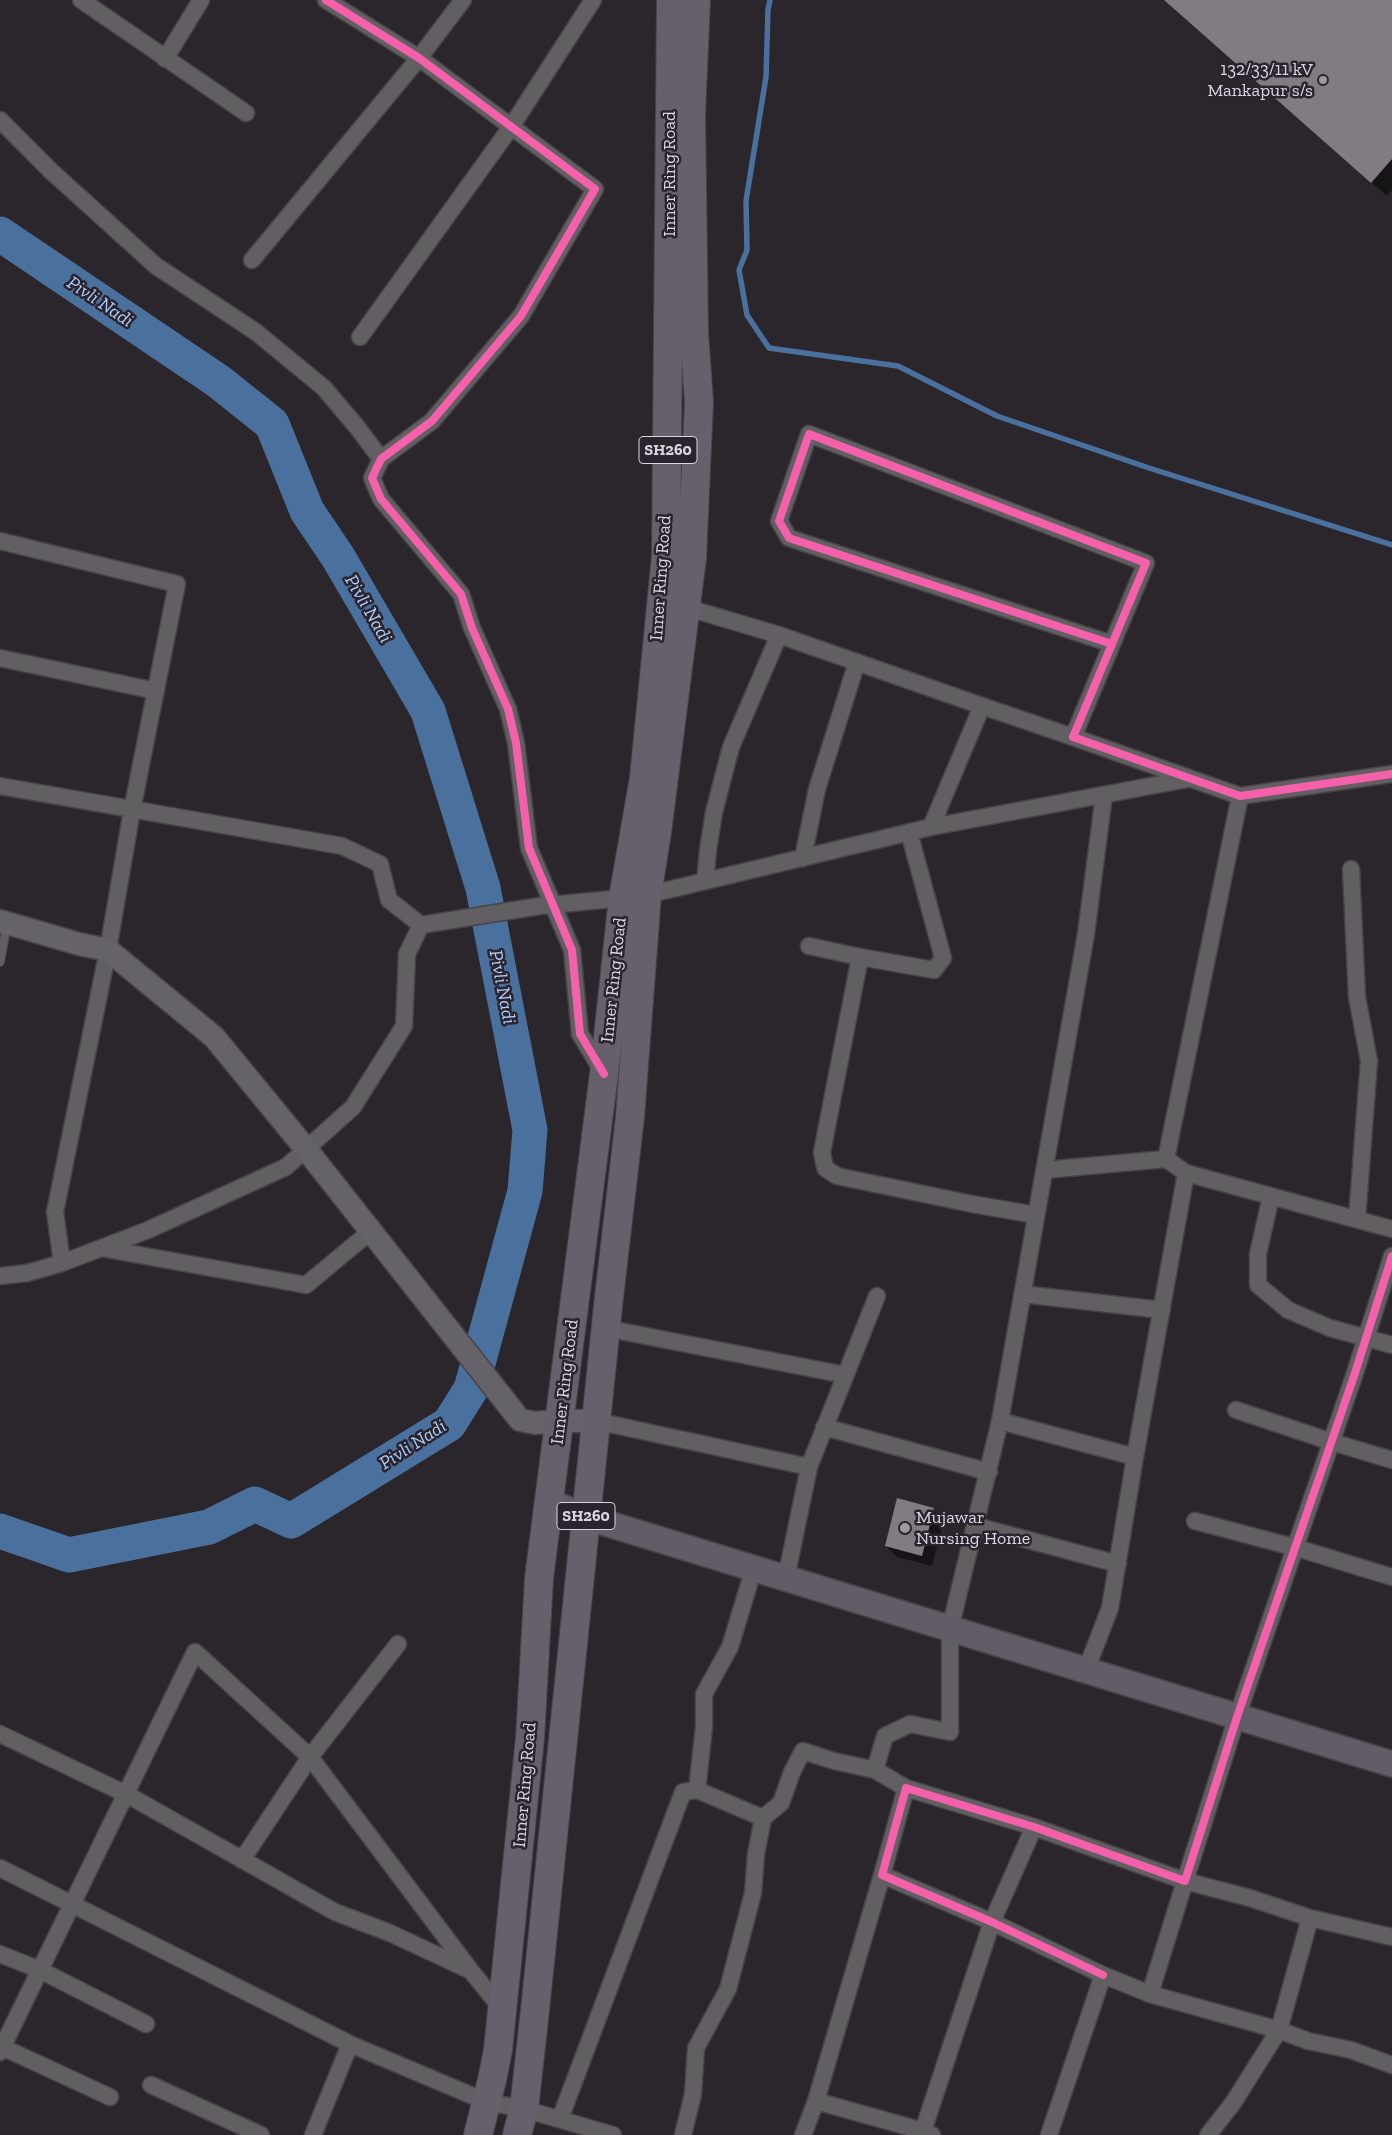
<!DOCTYPE html>
<style>
body{margin:0}
canvas{display:block;background:#2a262b}
</style>
<canvas width="1392" height="2135"></canvas>
<script>
const context = document.querySelector('canvas').getContext('2d');
context.lineJoin = 'round';
function fillPath(path, color) { context.fillStyle = color; context.fill(path, 'evenodd'); }
const toPath = rows => new Path2D(rows.map(r => 'M' + r).join(''));
function trace(path, color, width, dash) { context.strokeStyle = color; context.lineWidth = width; context.lineCap = dash ? 'butt' : 'round'; context.setLineDash(dash || []); context.stroke(path); }
function label(font, color, halo, rows, align = 'center') {
  context.font = font + ' "Zilla Slab",serif'; context.lineWidth = 5; context.setLineDash([]); context.textBaseline = 'middle'; context.strokeStyle = halo; context.fillStyle = color; for (const [text, x, y, turn = 0] of rows) {
    context.save(); context.translate(x, y); context.rotate((+turn || 0) * Math.PI / 180); context.textAlign = isNaN(turn) ? turn : align; if (halo) context.strokeText(text, 0, 0); context.fillText(text, 0, 0); context.restore();
  }
}
const shadow = toPath([
 [1164,0,1392,0,1392,190,1387,196],
 [933,1509,944,1520,932,1566,897,1557,886,1546]
]);
const stream = toPath([
 [770,0,768,10,766,77,746,201,747,250,739,270,747,315,769,348,898,366,997,416,1149,468,1392,545]
]);
const river = toPath([
 [0,234,218,381,272,424,307,511,338,557,428,711,483,888,530,1130,525,1191,471,1389,449,1424,291,1521,255,1504,209,1527,69,1555,0,1531]
]);
const building = toPath([
 [1164,0,1392,0,1392,159,1371,183],
 [897,1498,934,1508,922,1556,885,1546]
]);
const lane = toPath([
 [0,962,7,924]
]);
const street = toPath([
 [81,0,246,113],
 [326,0,419,58,595,189,521,316,432,421,381,459,372,478,381,499,461,594,472,628,508,709,516,743,529,848,572,950,580,1034,603,1072],
 [165,59,201,0],
 [0,120,51,171,156,266,256,332,324,388,357,427,381,459],
 [252,260,419,58,463,0],
 [360,337,511,127,593,0],
 [0,541,177,584,132,810,108,950,55,1212,62,1263],
 [678,605,779,635,982,706],
 [1112,644,789,538,779,521,809,434,1146,563,1073,737,1240,796,1392,774],
 [0,658,156,691],
 [0,786,342,846,380,864,389,900,421,925,540,906,623,898],
 [1240,796,1166,1159,1186,1173,1392,1229],
 [931,827,982,706,1073,737],
 [803,858,817,789,857,662],
 [1351,869,1357,997,1369,1061,1357,1219],
 [705,881,708,850,714,812,731,747,779,635],
 [647,895,931,827,1188,779],
 [809,946,860,957,822,1152,825,1168,837,1176,972,1204,1036,1215],
 [860,957,934,970,943,958,909,832],
 [1044,1170,1166,1159],
 [1271,1196,1258,1254,1258,1285,1288,1310,1330,1328,1392,1345],
 [101,1248,306,1285,371,1231],
 [0,1276,27,1273,62,1263,148,1230,286,1167,353,1107,404,1026,407,954,421,925],
 [1022,1294,1162,1310],
 [605,1328,845,1375],
 [1236,1410,1332,1442,1392,1460],
 [596,1421,809,1467,877,1296],
 [1000,1421,1135,1457],
 [824,1427,989,1472],
 [1195,1521,1297,1548,1392,1577],
 [976,1526,1118,1564],
 [786,1578,809,1467],
 [1086,1670,1110,1608,1135,1457,1186,1173],
 [0,1734,126,1794,335,1912,390,1933,469,1970],
 [875,1770,906,1788],
 [763,1818,781,1803,792,1772,803,1751,834,1761,875,1770,885,1736,910,1724,950,1732,950,1629,1000,1421,1086,934,1104,795],
 [242,1860,310,1757,398,1644],
 [0,1868,350,2044,487,2102,524,2109,613,2135],
 [882,1875,816,2101,923,2131],
 [1310,1918,1250,1898,1185,1881,1150,1994,1279,2030,1310,1918,1392,1937],
 [0,1954,40,1970,146,2024],
 [1103,1975,992,1922,882,1875,906,1788,1034,1827,1185,1881,1237,1717,1355,1373,1392,1256],
 [0,2046,110,2097],
 [0,2052,195,1652,310,1757,471,1971,502,2009],
 [151,2085,261,2135],
 [560,2119,683,1792,697,1790],
 [313,2135,350,2044],
 [683,2135,693,2094,696,2048,728,1989,753,1893,756,1854,763,1818,697,1790,704,1727,704,1694,730,1647,754,1568],
 [803,2135,816,2101],
 [932,2135,923,2131,992,1922,1034,1827],
 [1049,2135,1103,1975,1150,1994],
 [1208,2135,1233,2103,1279,2030,1308,2041,1351,2050,1392,2065]
]);
const secondary = toPath([
 [0,921,79,944,108,950,214,1037,306,1149,520,1420,535,1423,560,1421,596,1421]
]);
const primary = toPath([
 [550,1502,586,1517,1392,1764]
]);
const highway = toPath([
 [478,2135,492,2080,498,2050,530,1738,539,1578,604,1074,623,898,644,778,666,556,671,0],
 [517,2135,524,2109,535,2010,608,1306,630,1117,647,895,657,832,692,558,699,402,694,332,691,115,696,0]
]);
const cycleway = toPath([
 [326,0,419,58,595,189,521,316,432,421,381,459,372,478,381,499,461,594,472,628,508,709,516,743,529,848,572,950,580,1034,604,1074],
 [1112,644,789,538,779,521,809,434,1146,563,1073,737,1240,796,1392,774],
 [1103,1975,992,1922,882,1875,906,1788,1034,1827,1185,1881,1237,1717,1355,1373,1392,1256]
]);
const markers = [
 [1323,80,5,"#9e999f"],
 [905,1528,6,"#9e999f"]
];
const shields = [
 [668,450,58],
 [586,1516,58]
];
const shieldNames = [
 ["SH260",668,450],
 ["SH260",586,1516]
];
const poiNames = [
 ["132/33/11 kV",1313,70],
 ["Mankapur s/s",1313,91],
 ["Mujawar",916,1518,"left"],
 ["Nursing Home",916,1539,"left"]
];
const streetNames = [
 ["Inner Ring Road",670,174,-90],
 ["Inner Ring Road",661,578,-86],
 ["Inner Ring Road",614,980,-84],
 ["Inner Ring Road",565,1382,-83],
 ["Inner Ring Road",525,1785,-85]
];
const waterNames = [
 ["Pivli Nadi",100,302,34],
 ["Pivli Nadi",368,609,60],
 ["Pivli Nadi",502,987,79],
 ["Pivli Nadi",413,1445,-33]
];
fillPath(shadow, '#0007');
trace(stream, '#4a719d', 5.5);
trace(river, '#4a719d', 35);
fillPath(building, '#807c81');
trace(lane, '#474348', 10);
trace(street, '#474348', 19);
trace(secondary, '#474348', 25);
trace(primary, '#474348', 28);
trace(highway, '#474348', 30);
trace(lane, '#625f63', 8);
trace(street, '#625f63', 16);
trace(secondary, '#666269', 22);
trace(primary, '#615c66', 25);
trace(highway, '#66606c', 28);
trace(cycleway, '#f560ab', 8);
for (const [x, y, r, color] of markers) { const dot = new Path2D(); dot.arc(x, y, r, 0, 2 * Math.PI); context.fillStyle = color; context.fill(dot); trace(dot, '#2b232e', 2); }
for (const [x, y, w] of shields) { const box = new Path2D(); box.roundRect(x - w / 2, y - 13.5, w, 27, 4); context.fillStyle = '#2b232e'; context.fill(box); trace(box, '#dcd7de', 1); }
label('bold 16px', '#dcd7de', null, shieldNames);
label('18px', '#dcd7de', '#2b232e', poiNames, 'right');
label('18px', '#dcd7de', '#2b232e', streetNames);
label('italic 19px', '#acd1fc', '#2b232e', waterNames);
</script>
